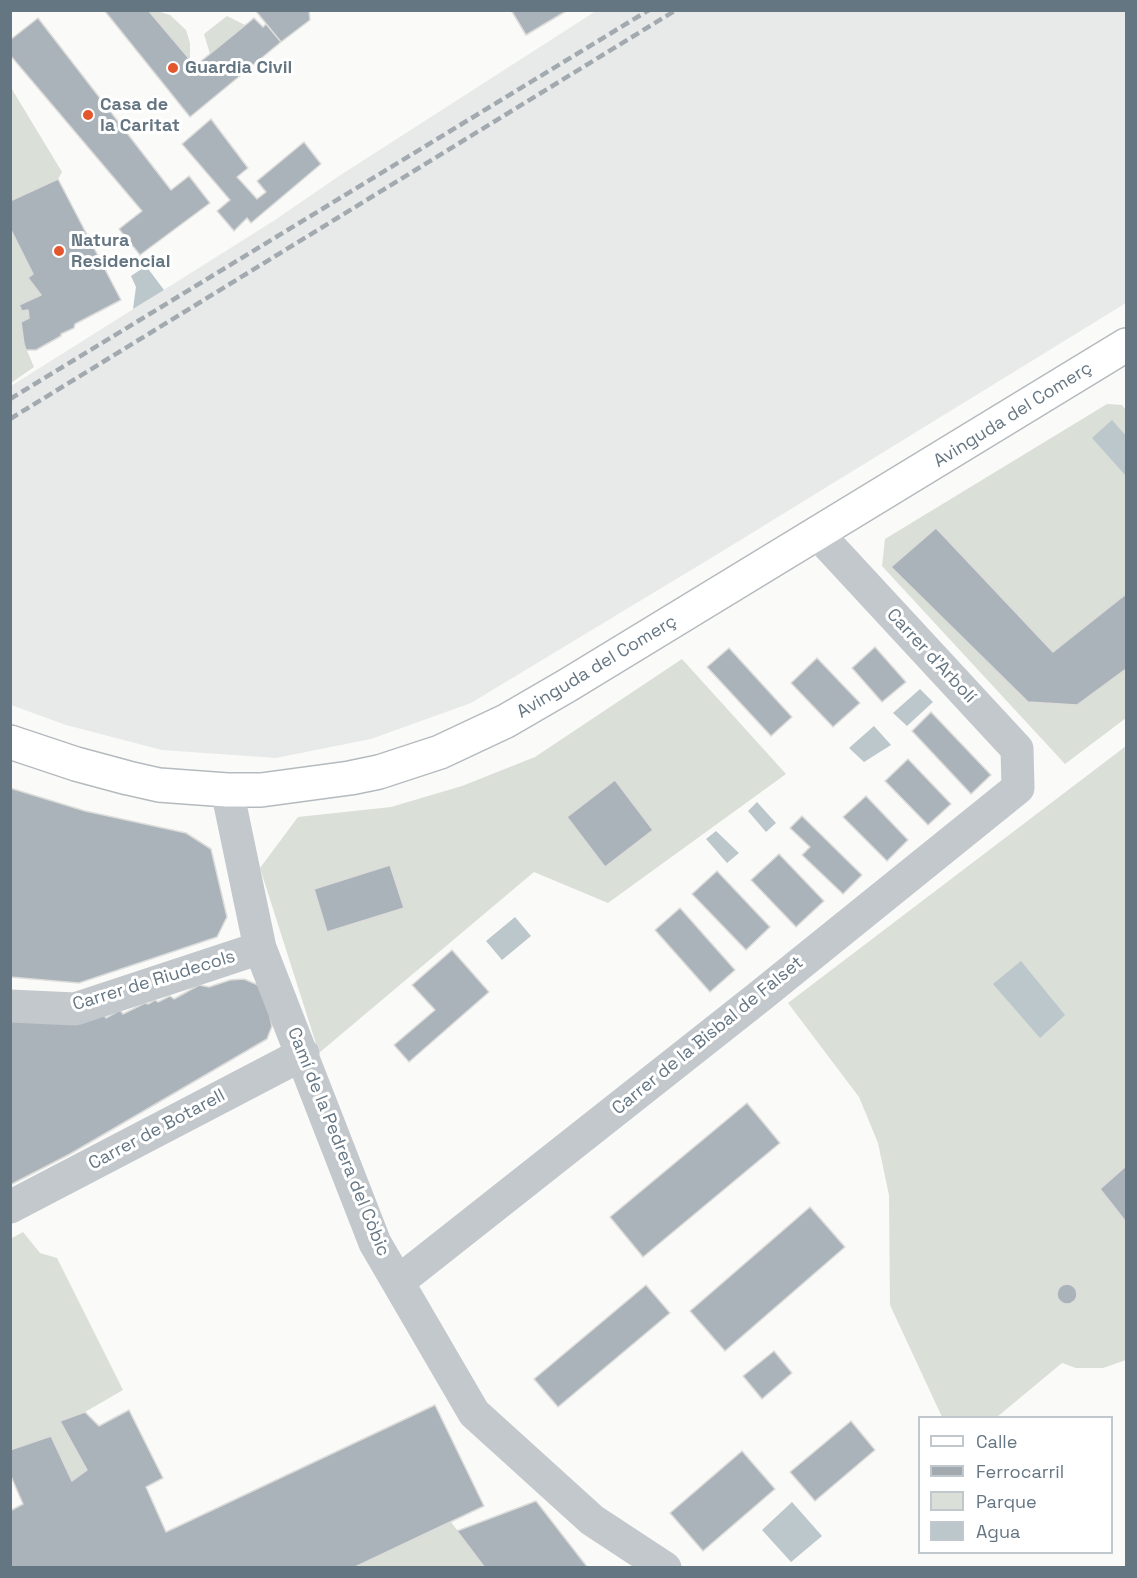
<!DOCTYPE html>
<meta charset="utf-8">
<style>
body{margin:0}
#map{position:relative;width:1137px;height:1578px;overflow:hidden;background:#fafaf8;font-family:"Space Grotesk",sans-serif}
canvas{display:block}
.frame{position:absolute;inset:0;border:12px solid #657683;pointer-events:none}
.legend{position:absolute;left:918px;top:1416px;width:195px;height:138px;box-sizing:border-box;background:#fff;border:2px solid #c1c8cd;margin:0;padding:8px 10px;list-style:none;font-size:18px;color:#657683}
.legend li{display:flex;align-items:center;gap:12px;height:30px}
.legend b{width:30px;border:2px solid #c1c8cd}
</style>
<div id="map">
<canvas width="1137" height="1578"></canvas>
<div class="frame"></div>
<ul class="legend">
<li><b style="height:8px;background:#fff"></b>Calle</li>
<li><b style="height:8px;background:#a2aab0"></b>Ferrocarril</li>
<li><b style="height:16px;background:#dadfd7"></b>Parque</li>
<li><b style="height:16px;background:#bbc7cb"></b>Agua</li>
</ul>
</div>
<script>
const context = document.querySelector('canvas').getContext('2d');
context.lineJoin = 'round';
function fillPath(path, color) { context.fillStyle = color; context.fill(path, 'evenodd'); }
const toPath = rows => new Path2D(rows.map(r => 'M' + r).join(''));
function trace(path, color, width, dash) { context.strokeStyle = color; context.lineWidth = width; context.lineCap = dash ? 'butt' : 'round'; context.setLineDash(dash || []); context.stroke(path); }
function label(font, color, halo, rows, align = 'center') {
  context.font = font + ' "Space Grotesk",sans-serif'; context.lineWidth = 6; context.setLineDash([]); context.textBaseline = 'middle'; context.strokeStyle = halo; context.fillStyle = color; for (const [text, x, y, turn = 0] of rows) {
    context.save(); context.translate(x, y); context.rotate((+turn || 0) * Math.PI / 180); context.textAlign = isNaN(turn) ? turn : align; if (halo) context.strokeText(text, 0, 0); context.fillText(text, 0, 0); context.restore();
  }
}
const built = toPath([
 [596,11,1126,11,1126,303,721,552,471,703,371,739,276,758,162,750,66,725,11,705,11,386,275,220,339,176]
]);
const green = toPath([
 [148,11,157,11,170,15,186,30,190,43,190,61],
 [227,16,245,25,210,54,204,34],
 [10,86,62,172,58,179,11,201],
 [10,228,33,274,28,278,41,295,19,305,22,311,28,310,29,318,21,322,24,344,34,367,11,383],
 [1107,404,1122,405,1126,410,1126,718,1065,764,882,566,885,539],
 [682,659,786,774,608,903,534,872,319,1053,260,868,298,817,391,807,462,786,535,757],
 [1126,746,1126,1360,1103,1368,1076,1368,1062,1363,997,1417,942,1417,890,1305,889,1195,878,1143,859,1097,788,1003],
 [23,1232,40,1253,57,1258,123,1390,85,1412,60,1421,87,1470,72,1481,51,1436,11,1450,10,1239],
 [451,1522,485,1567,353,1568]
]);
const water = toPath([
 [146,266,164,290,133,309,136,287,131,276],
 [1112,420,1126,436,1126,476,1092,438],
 [920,689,933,702,907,726,893,713],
 [874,726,891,745,864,762,849,748],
 [757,802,776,823,766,832,748,811],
 [716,831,739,853,727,863,706,839],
 [515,917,531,936,502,960,486,941],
 [1021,961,1065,1015,1040,1038,993,984],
 [792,1502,822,1536,791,1562,762,1530]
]);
const building = toPath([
 [104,10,148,10,203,75,207,73,200,62,254,18,263,27,266,24,281,42,190,117,104,10],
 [255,10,309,10,310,20,281,42,255,10],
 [511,10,568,10,526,35,511,10],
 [38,18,171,190,189,176,210,203,140,255,119,229,142,211,10,55,10,40,38,18],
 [211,119,248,168,237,177,257,199,266,192,257,181,304,142,321,164,251,223,247,218,234,231,217,211,230,200,182,144,211,119],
 [58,179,121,300,75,324,74,328,61,334,61,336,36,350,26,350,24,344,21,322,29,318,28,310,22,311,19,305,41,295,28,278,33,274,10,228,10,201,58,179],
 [936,528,1053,652,1126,594,1126,669,1077,705,1028,702,891,567,936,528],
 [875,647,906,682,882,702,852,668,875,647],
 [729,648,792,717,771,736,707,667,729,648],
 [817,658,860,703,833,727,791,683,817,658],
 [931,712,991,775,971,794,912,731,931,712],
 [908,759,951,804,928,825,885,781,908,759],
 [615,780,653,830,605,867,567,817,615,780],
 [10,788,85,811,186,833,211,849,227,917,217,937,79,983,10,977,10,788],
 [866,796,908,840,887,861,843,817,866,796],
 [802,816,862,875,843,894,802,855,810,847,790,828,802,816],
 [779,854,824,901,796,927,751,880,779,854],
 [390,865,404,908,327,932,314,889,390,865],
 [717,871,770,927,746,950,692,894,717,871],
 [680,908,735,970,710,992,655,930,680,908],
 [452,950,489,992,409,1062,394,1045,435,1010,412,985,452,950],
 [244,979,258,985,266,999,272,1026,267,1039,70,1154,10,1185,10,1013,104,1015,106,1018,120,1010,123,1014,145,1003,148,1004,155,1000,158,1002,170,996,174,999,199,985,209,987,230,980,244,979],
 [747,1103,780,1143,643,1257,610,1217,747,1103],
 [1126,1166,1126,1222,1100,1189,1126,1166],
 [810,1207,845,1247,725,1351,690,1311,810,1207],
 '1057 1294a10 10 0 1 1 20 0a10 10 0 1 1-20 0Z',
 [646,1285,670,1313,558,1407,534,1379,646,1285],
 [774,1351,792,1373,762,1399,743,1376,774,1351],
 [435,1405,484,1506,353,1568,10,1568,10,1511,23,1504,10,1474,10,1450,51,1436,72,1481,87,1470,60,1421,85,1412,99,1426,129,1410,163,1478,146,1487,166,1532,435,1405],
 [851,1421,875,1450,815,1501,790,1472,851,1421],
 [742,1451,775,1489,703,1551,670,1513,742,1451],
 [536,1501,588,1568,485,1568,457,1531,536,1501]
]);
const minor = toPath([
 [227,790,260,948,375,1243,474,1413,592,1520,665,1568],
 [10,1006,75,1009,260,948],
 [10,1207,303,1054],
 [398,1282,759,997,1018,788,1017,749,818,534]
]);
const major = toPath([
 [10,742,76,764,128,778,159,785,227,790,261,790,350,778,379,772,440,752,506,721,568,685,1126,345]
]);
const rail = toPath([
 [10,399,649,10],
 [10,419,676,10]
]);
const markers = [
 [173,68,6,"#e4572e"],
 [88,115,6,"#e4572e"],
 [59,251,6,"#e4572e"]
];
const poiNames = [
 ["Guardia Civil",185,68],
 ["Casa de",100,105],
 ["la Caritat",100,126],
 ["Natura",71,241],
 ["Residencial",71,262]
];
const streetNames = [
 ["Avinguda del Comerç",1013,415,-32],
 ["Carrer d'Arbolí",931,656,47],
 ["Avinguda del Comerç",597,667,-31],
 ["Carrer de Riudecols",154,981,-17],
 ["Carrer de la Bisbal de Falset",708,1036,-39],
 ["Carrer de Botarell",157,1130,-28],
 ["Camí de la Pedrera del Còbic",338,1142,68]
];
fillPath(built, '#e8e9e9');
fillPath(green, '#dadfd7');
fillPath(water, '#bbc7cb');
fillPath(building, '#aab3b9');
trace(building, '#dcdcda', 1.5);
trace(major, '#b5babe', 36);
trace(minor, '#c3c8cc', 33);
trace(major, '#fff', 33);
trace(rail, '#a2aab0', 4.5, [9, 4.5]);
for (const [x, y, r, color] of markers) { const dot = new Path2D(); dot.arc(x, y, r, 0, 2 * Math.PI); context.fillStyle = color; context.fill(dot); trace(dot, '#fff', 2); }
label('bold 18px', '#657683', '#fff', poiNames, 'left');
label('18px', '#657683', '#fff', streetNames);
</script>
